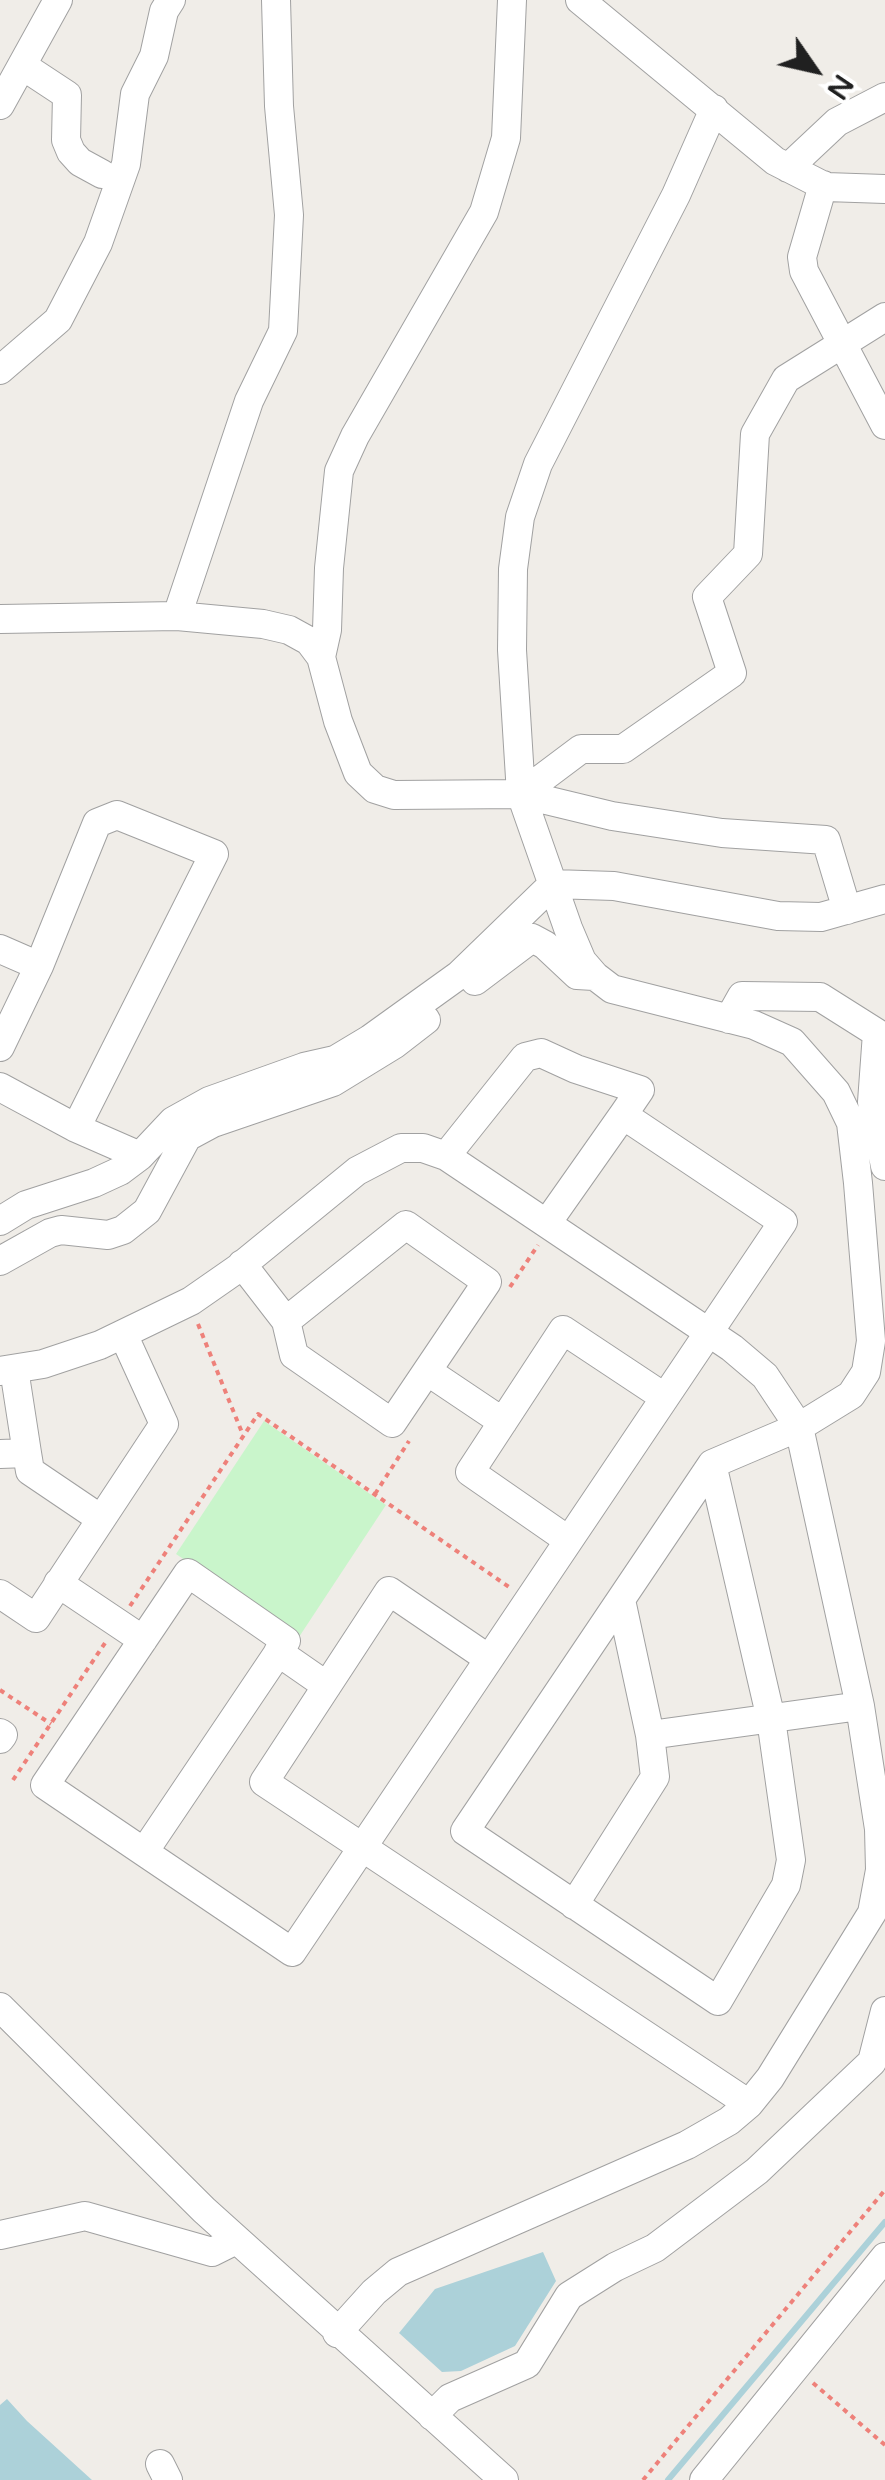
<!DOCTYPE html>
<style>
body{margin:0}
#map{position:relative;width:885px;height:2480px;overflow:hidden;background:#f0ede8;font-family:"Varela Round",sans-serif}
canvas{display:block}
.north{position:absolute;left:765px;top:20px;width:100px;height:100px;-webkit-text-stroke:8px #fff;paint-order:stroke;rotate:124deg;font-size:28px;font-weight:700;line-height:40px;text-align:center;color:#202020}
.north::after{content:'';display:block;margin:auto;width:35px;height:45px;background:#202020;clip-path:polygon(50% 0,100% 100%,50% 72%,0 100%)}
</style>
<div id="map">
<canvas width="885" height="2480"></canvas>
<div class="north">N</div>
</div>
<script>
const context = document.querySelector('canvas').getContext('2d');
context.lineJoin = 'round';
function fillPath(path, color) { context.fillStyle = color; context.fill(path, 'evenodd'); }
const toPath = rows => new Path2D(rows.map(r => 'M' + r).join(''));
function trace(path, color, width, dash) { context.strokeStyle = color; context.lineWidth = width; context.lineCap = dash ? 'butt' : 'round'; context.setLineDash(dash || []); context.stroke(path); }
const park = toPath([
 [264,1421,386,1505,299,1637,176,1554]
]);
const water = toPath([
 [543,2252,556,2281,515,2346,461,2371,442,2372,399,2333,435,2289],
 [7,2399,27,2421,92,2480,0,2480,0,2405]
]);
const stream = toPath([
 [668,2480,885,2222]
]);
const path = toPath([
 [510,1287,538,1245],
 [198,1324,243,1435],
 [375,1494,409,1441],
 [130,1606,258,1414,509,1587],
 [0,1690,51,1724],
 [13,1780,105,1643],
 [813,2383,885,2445],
 [643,2480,885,2190]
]);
const minor = toPath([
 [580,0,775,161,826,187,885,189],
 [23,66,67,95,66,140,71,152,80,162,102,174],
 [0,105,58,0],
 [788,168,837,122,885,97],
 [823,185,802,257,804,271,885,425],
 [0,370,58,320,98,243,126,164,135,94,154,56,164,11,171,0],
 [177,616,249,401,283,331,289,215,279,106,276,0],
 [0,619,177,616,263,624,289,630,309,641,321,657,338,721,358,773,375,789,394,795,521,794,612,816,722,833,826,840,847,910],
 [321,657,327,630,329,568,339,471,355,436,484,212,506,138,512,0],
 [521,794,581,749,623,749,732,673,707,597,748,554,755,434,786,379,885,317],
 [0,949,39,966],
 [475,981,532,938,545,945,577,975,594,976],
 [729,1019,742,996,820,997,877,1033,872,1102,885,1166],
 [0,1047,39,966,97,823,117,815,214,854,76,1128],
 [0,1087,76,1128,140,1156],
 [0,1221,26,1205,94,1183,120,1171,140,1156,173,1121,209,1101,304,1067,335,1060,370,1039,459,975,553,884,614,886,778,916,821,917,885,899],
 [547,1223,623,1115],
 [0,1261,50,1233,61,1230,108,1235,123,1230,147,1211,187,1137,213,1123,333,1082,395,1044,426,1020],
 [242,1264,286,1321,294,1355,392,1423,487,1282,406,1225,286,1321],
 [0,1371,43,1364,100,1345,191,1301,237,1269,357,1171,401,1148,423,1148,446,1156,732,1348,765,1376,799,1427,860,1706,879,1829,880,1870,872,1913,770,2078,749,2104,729,2121,687,2145,398,2272,374,2292,337,2333],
 [427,1371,503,1422],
 [27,1453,30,1471,101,1519],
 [0,1454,27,1453,14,1369],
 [712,1464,771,1719,791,1860,786,1885,718,2001,465,1831,712,1464,799,1427,851,1395,866,1372,871,1341,858,1183,851,1123,836,1092,792,1042,754,1025,612,989,595,976,582,961,568,928,521,794,512,650,513,569,520,517,538,464,676,195,714,109],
 [568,1540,470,1472,563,1330,664,1397],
 [58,1583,143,1640],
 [0,1594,36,1618,164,1424,123,1334],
 [621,1600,650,1735,860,1706],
 [278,1652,327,1686],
 [489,1659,389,1591,264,1782,749,2104],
 [0,1733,3,1735,0,1739],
 [144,1852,286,1641,188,1573,45,1785,144,1852,292,1952,783,1222,623,1115,640,1090,576,1069,541,1053,525,1057,446,1156],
 [574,1905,655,1777,650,1735],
 [0,2007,204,2210,504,2480],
 [0,2235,85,2216,212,2252,236,2240],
 [432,2416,450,2398,527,2364,569,2296,615,2267,655,2248,757,2171,872,2062,885,2011],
 [160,2464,168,2480],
 [704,2480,885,2257]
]);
fillPath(park, '#c9f5cb');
fillPath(water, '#acd1d9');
trace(stream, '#acd1d9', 6);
trace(minor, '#a1a1a1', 30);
trace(path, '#ee817a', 4, [5, 5]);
trace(minor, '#fff', 28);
</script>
